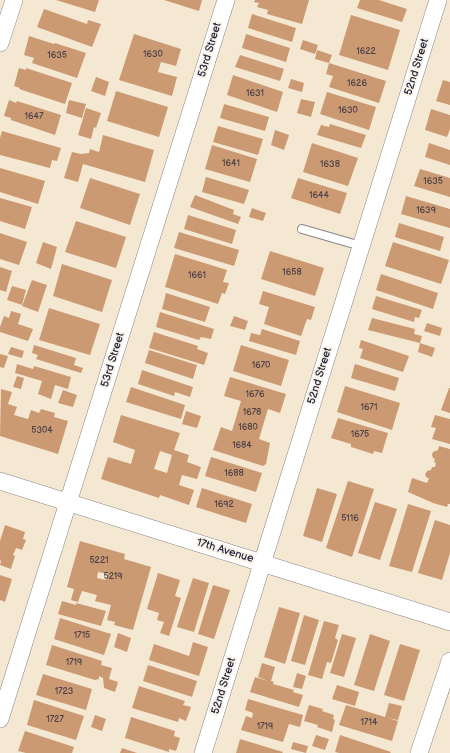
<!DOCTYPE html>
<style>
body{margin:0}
canvas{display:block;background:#f4e8d2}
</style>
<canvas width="450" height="753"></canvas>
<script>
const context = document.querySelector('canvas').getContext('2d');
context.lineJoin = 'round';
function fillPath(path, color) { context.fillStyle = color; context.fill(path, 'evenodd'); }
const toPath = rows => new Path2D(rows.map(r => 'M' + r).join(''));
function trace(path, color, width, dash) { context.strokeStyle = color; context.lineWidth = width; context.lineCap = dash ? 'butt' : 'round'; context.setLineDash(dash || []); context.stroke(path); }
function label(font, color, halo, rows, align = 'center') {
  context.font = font + ' "Balsamiq Sans",sans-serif'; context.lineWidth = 4; context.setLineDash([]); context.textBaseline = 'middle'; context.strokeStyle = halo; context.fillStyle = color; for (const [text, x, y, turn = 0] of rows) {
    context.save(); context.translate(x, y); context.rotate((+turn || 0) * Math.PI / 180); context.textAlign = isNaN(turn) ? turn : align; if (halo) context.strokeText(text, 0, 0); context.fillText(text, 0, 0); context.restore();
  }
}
const building = toPath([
 [56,0,99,0,95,12],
 [164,0,202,0,199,11],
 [255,0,309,0,302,24,267,14,268,10,257,7,259,3,254,2],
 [360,0,379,0,407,9,402,22,357,8],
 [44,9,87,24,88,20,101,24,92,47,37,27],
 [252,14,296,28,292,42,248,28],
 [351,15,400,30,388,70,339,55],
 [134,34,181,49,176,66,161,62,158,72,177,77,172,96,119,80],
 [246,34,290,48,286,62,242,48],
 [29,36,54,44,55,43,86,53,77,78,32,63,34,58,24,55],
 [303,40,318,45,315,54,300,49],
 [317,50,332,55,329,63,315,59],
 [240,55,284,69,280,81,235,67],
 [329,63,386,81,379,103,329,87,333,76,326,74],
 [19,68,26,70,26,68,72,83,65,104,19,89,20,88,14,86],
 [233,75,283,92,277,112,227,95],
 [96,77,109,82,105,96,91,91],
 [291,79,304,83,302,92,288,88],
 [443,80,450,82,450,105,436,101],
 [116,91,168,107,159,137,107,121],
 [327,92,376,107,369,130,320,114],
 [301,99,315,102,311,117,297,113],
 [9,100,16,103,17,101,61,115,55,135,11,120,11,118,4,116],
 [69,100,86,104,82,118,66,113],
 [224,104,269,117,265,131,220,118],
 [86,108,101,113,96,128,94,127,91,139,78,135],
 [431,109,450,115,450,129,447,137,425,130],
 [330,124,366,135,361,148,317,135,321,125,329,127],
 [218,126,263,139,258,155,213,142],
 [275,130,289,135,284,150,271,145],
 [2,131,61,148,57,161,52,160,50,168,0,155,0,138],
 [103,135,154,150,145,182,83,164,78,182,64,178,72,152,81,154,89,153,90,149,99,152],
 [312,143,358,158,348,186,303,172],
 [429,143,450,150,450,165,425,157],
 [212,145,257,159,250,182,205,169],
 [0,168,45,181,38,204,0,192],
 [420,169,450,178,450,197,414,186],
 [206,177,249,190,244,204,202,192],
 [90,178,140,194,130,225,80,208],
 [298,178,347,193,340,214,291,198],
 [195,195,234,210,233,214,241,217,238,224,190,207],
 [406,196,450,209,450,228,401,214],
 [0,198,32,207,25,229,0,221],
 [252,208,266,213,263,221,249,217],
 [188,215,236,230,232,244,184,229],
 [76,221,126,237,116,268,65,252],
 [399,223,444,237,440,251,395,237],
 [179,232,239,250,234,266,174,248],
 [0,233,27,242,19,265,0,259],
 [43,242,57,247,51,269,36,263],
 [393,242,449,260,441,284,385,266],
 [270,251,324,268,315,296,261,279],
 [175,254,227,270,223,282,229,283,225,294,222,293,218,304,165,287],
 [62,264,112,280,102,312,53,296],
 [0,267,12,271,6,292,0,290],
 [381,274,438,293,433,309,376,290],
 [32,280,47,285,38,312,22,306],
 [12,286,26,290,22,305,7,300],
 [263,291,315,307,311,320,307,319,301,336,264,324,269,307,259,304],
 [166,293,210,307,205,322,162,309],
 [376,296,422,310,419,318,415,317,414,322,372,309],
 [49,308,100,324,90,355,39,340],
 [11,311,21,314,18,324,33,329,28,341,0,332,0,327,4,316,9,318],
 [160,312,214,329,211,339,201,337,199,340,156,327],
 [234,316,248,321,245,330,230,326],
 [372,318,415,329,414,334,422,336,420,343,368,330],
 [427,323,442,328,440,336,424,331],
 [262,329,300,341,296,355,249,341,251,333,260,335],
 [154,332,198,346,197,349,208,353,204,365,149,348],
 [361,340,409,356,403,372,360,358,363,349,359,348],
 [420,343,435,348,432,357,418,352],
 [34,345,76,358,74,365,83,368,81,373,36,359,38,355,32,353],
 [241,345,289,360,281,386,233,371],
 [11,347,24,351,22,358,8,354],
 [149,350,197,365,193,379,145,363],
 [0,354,8,356,4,368,0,367],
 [17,364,33,369,34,366,71,377,68,389,55,385,51,399,38,394,42,381,15,373],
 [355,364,399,378,395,391,351,378],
 [142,370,193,387,190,397,175,392,174,396,138,384],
 [17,376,24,378,21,389,13,387],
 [230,377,286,394,280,413,268,409,259,439,270,443,266,464,263,466,213,450,221,427,232,431,241,401,224,396],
 [345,386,400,403,392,430,337,412],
 [131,387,185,405,181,419,126,402],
 [449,388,450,388,450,413,441,410],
 [1,389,12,392,8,404,17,407,14,415,28,419,31,410,39,413,41,409,55,413,54,417,68,421,58,454,0,436],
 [63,390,77,395,73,407,58,403],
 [186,411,201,416,197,428,182,424],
 [121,415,180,433,174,450,189,455,187,462,201,467,197,479,182,475,179,485,194,490,189,505,160,495,159,498,101,479,108,457,131,464,135,450,113,442],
 [160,451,172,455,167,473,154,469],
 [435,415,450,419,450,444,432,439,436,428,431,427],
 [338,418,388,433,382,453,374,451,373,454,351,447,351,444,331,438],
 [439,446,450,449,450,504,448,504,447,507,433,503,408,492,412,478,427,483,429,478,427,478,425,475,427,471,431,470,432,467,435,467,436,463,434,462,435,459,433,458,432,455,433,452,438,450],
 [211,457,262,473,256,492,205,476],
 [348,481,374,489,352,557,326,548],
 [202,488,252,504,246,523,196,507],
 [317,488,337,494,322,542,303,536],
 [375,502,397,509,380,560,358,553],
 [408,504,431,511,412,572,389,566],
 [435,520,450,525,450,553,442,580,418,573],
 [5,525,25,532,23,539,26,540,22,550,16,548,13,555,15,556,11,569,0,565,1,561,0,560,0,541],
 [80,541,125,554,124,559,151,567,133,630,114,625,115,622,107,620,111,605,95,601,97,595,82,591,78,602,71,600,74,589,67,587],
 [98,572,108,574,106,580,97,578],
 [158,573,180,580,175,596,181,598,169,636,160,633,164,622,157,620,159,613,147,609],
 [0,575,12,579,5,602,0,600],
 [193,578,209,583,194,632,177,627],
 [213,585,230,590,214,639,198,634],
 [62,601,76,605,76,603,106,611,101,626,58,614],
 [279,607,300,613,285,664,264,657],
 [304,615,319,620,305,665,291,661],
 [60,618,111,634,104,655,54,639],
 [324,621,339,625,335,638,338,640,331,663,327,662,322,679,308,675],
 [118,633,131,638,127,652,114,647],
 [342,634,356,638,344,677,330,673],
 [370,634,390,641,374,691,354,685],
 [193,642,208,647,199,676,149,660,154,644,189,656],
 [400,644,420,650,404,701,384,695],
 [52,645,102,661,101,665,112,668,109,679,118,682,115,692,104,688,103,678,99,676,99,679,95,680,46,665],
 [262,663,275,667,271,681,274,682,273,684,294,690,293,692,303,695,299,707,250,692,255,677,268,681,258,677],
 [148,665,197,681,192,697,143,681],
 [297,673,306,676,302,689,293,687],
 [43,674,92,689,86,710,36,695],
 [337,685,359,692,355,706,332,699],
 [139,686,185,701,183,705,191,707,186,721,179,718,178,722,132,708],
 [248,699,303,715,300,727,289,724,283,742,241,730,246,716,252,718,253,713,245,710],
 [34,700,84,716,76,740,27,725],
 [389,703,402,706,398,720,388,718,398,721,392,741,339,725,346,705,385,717],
 [309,705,323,709,322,711,334,715,333,719,335,720,332,732,317,727,318,725,304,721],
 [95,715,106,719,102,731,91,727],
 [131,717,175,731,174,736,180,738,176,751,169,749,169,752,125,738],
 [25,731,74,747,72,753,26,753,18,751],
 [316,735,329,739,325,750,312,746],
 [340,735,391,752,390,753,339,753,335,752],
 [240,739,283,752,282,753,236,753],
 [293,742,308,746,306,753,291,749],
 [122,748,137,753,120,753]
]);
const service = toPath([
 [302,229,361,246]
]);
const minor = toPath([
 [0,43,14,0],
 [0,481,450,622],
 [0,719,226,0],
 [203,753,438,0],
 [419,753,450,661]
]);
const numberNames = [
 ["1622",366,52],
 ["1630",153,55],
 ["1635",57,56],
 ["1626",357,84],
 ["1631",255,94],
 ["1630",348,111],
 ["1647",34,117],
 ["1641",231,164],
 ["1638",330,165],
 ["1635",433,182],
 ["1644",319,196],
 ["1639",426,211],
 ["1658",292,273],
 ["1661",197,276],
 ["1670",261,366],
 ["1676",255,395],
 ["1671",369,408],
 ["1678",252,413],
 ["1680",248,428],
 ["5304",42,431],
 ["1675",360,435],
 ["1684",242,446],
 ["1688",234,474],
 ["1692",224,505],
 ["5116",350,519],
 ["5221",99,561],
 ["5219",113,577],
 ["1715",82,636],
 ["1719",74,663],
 ["1723",64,692],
 ["1727",55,720],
 ["1714",369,723],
 ["1719",265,727]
];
const streetNames = [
 ["53rd Street",210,50,-73],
 ["52nd Street",417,67,-73],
 ["53rd Street",113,360,-73],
 ["52nd Street",320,376,-73],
 ["17th Avenue",225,551,17],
 ["52nd Street",224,686,-73]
];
fillPath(building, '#cc9a72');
trace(service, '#8b8586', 10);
trace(minor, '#8b8586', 18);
trace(service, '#fff', 8);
trace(minor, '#fff', 17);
label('9px', '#4c4049', null, numberNames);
label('11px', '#22223b', '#f7f3e8', streetNames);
</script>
